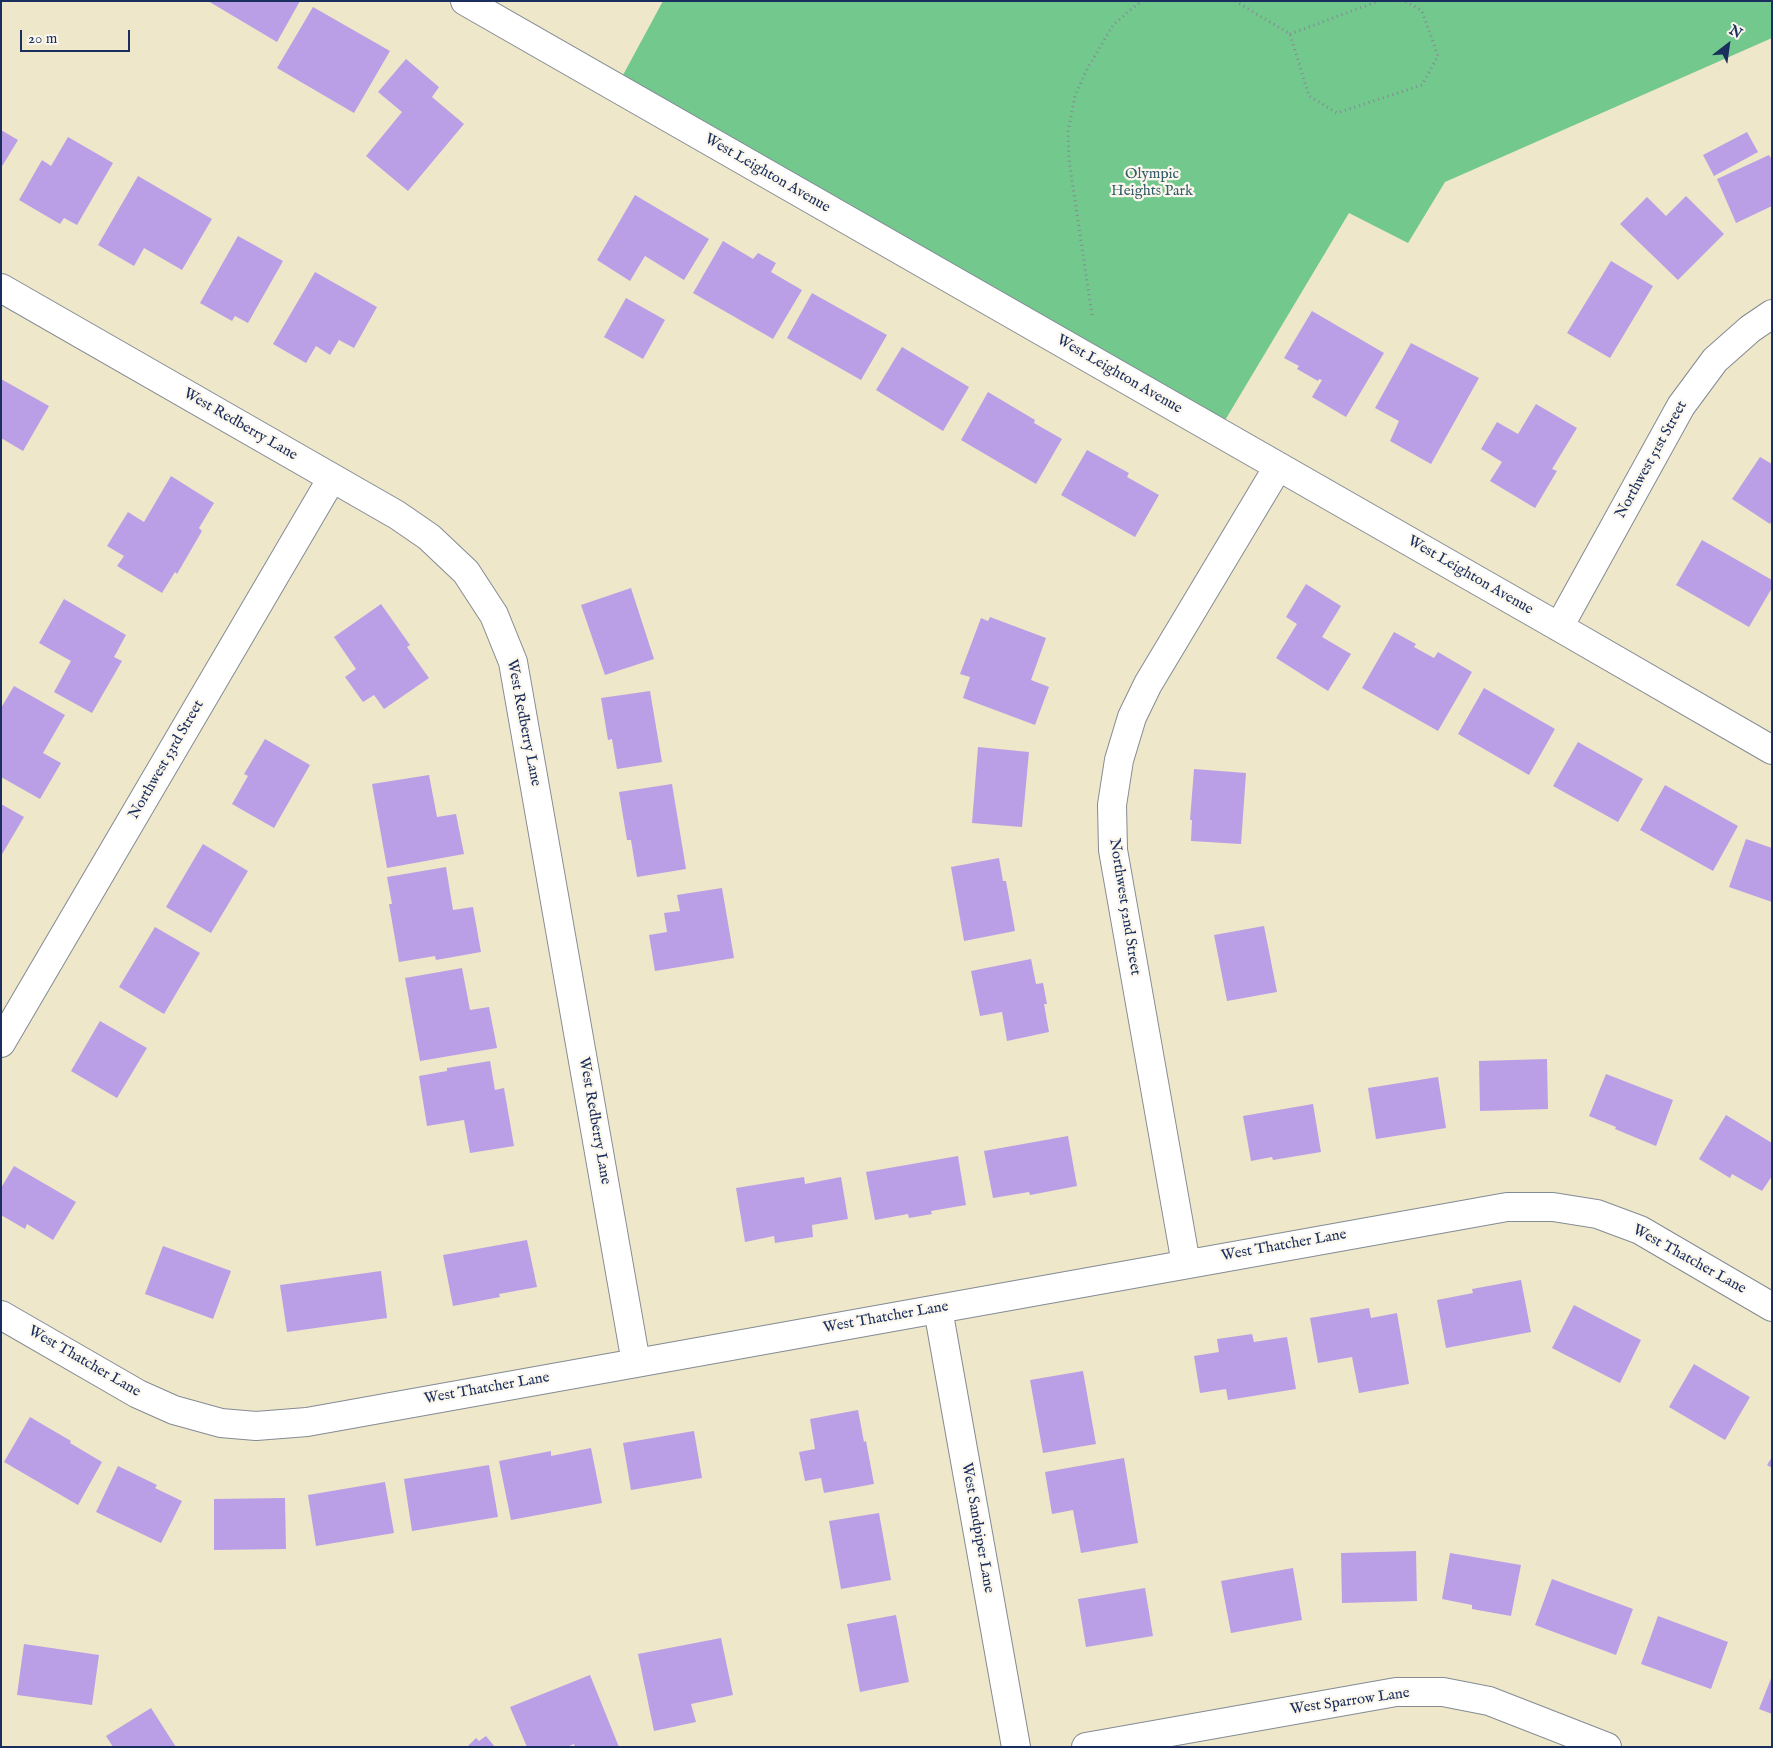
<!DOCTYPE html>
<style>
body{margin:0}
#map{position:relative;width:1773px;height:1748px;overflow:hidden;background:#eee7c9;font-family:"IM FELL English",serif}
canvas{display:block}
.frame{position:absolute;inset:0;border:2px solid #1b2f5e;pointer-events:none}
.north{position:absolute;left:1703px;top:20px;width:50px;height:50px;-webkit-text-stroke:4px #fbf7ec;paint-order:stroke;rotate:30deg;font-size:14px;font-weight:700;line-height:20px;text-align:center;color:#1b2f5e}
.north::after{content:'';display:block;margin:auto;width:18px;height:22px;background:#1b2f5e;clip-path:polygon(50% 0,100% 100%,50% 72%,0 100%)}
.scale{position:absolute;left:20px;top:30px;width:110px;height:22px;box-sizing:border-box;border:2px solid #1b2f5e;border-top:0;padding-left:6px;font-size:15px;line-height:18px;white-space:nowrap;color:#1b2f5e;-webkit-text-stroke:4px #fbf7ec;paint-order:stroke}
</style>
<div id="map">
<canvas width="1773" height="1748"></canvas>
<div class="frame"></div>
<div class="north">N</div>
<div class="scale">20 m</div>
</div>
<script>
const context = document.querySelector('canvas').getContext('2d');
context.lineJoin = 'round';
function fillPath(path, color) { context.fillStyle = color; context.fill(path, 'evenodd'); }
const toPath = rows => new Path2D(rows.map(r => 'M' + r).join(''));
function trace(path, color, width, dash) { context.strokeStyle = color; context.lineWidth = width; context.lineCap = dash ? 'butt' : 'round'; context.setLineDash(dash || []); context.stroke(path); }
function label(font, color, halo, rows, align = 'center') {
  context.font = font + ' "IM FELL English",serif'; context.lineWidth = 4.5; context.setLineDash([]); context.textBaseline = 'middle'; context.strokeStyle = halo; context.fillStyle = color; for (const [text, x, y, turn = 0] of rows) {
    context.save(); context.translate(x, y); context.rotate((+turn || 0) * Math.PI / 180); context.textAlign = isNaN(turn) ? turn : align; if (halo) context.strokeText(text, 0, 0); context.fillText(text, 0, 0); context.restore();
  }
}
const green = toPath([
 [663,1,1772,1,1772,38,1445,182,1408,243,1349,213,1218,432,616,88]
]);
const building = toPath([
 [208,1,300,1,277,42],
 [313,7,390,51,354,113,277,68],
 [406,59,439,87,432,97,464,124,408,191,366,156,402,112,378,92],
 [1,130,18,140,1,168],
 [1747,132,1758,152,1714,176,1703,155],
 [68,137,113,163,77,225,64,218,60,224,19,200,42,160,51,166],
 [1769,155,1772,160,1772,206,1736,223,1717,179],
 [138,176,212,219,182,270,144,248,134,266,98,245],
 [635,195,709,239,684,280,645,256,630,281,597,260],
 [1686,196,1724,234,1678,280,1620,224,1647,197,1666,216],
 [238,236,283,261,248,323,235,316,232,321,200,303],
 [723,241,753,259,758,253,776,263,771,272,802,290,773,339,693,293],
 [1611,261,1653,286,1610,358,1567,333],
 [315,272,377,307,354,348,339,340,330,355,316,346,306,363,273,344],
 [812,293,887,335,861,380,787,338],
 [626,298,665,320,643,359,604,337],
 [1312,311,1384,353,1346,417,1312,397,1322,380,1319,379,1318,381,1297,369,1299,366,1284,358],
 [1411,343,1479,378,1431,464,1390,441,1399,421,1375,408],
 [902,347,969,387,943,431,876,390],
 [1,379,49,406,23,451,1,438],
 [988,392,1035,420,1034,423,1062,439,1036,484,961,440],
 [1536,404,1577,428,1552,469,1557,471,1535,508,1490,481,1502,462,1481,449,1497,422,1518,434],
 [1087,450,1129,473,1127,477,1159,495,1135,537,1061,495],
 [1760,457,1772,464,1772,521,1770,524,1732,499],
 [171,476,214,503,199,528,202,531,177,574,175,572,162,593,117,566,124,556,107,546,128,512,144,522],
 [1702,540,1772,580,1772,588,1749,627,1676,585],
 [1306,584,1341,606,1322,637,1351,654,1328,691,1276,658,1297,624,1286,617],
 [631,588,654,659,605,675,581,605],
 [64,599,126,635,114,657,122,661,92,713,54,692,71,661,39,643],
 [381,604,410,645,407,647,429,678,384,709,374,695,363,702,345,677,356,669,334,637],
 [990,617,1046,638,1031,680,1049,687,1035,725,963,698,970,677,960,674,981,618,988,621],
 [1394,632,1416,644,1414,647,1434,658,1438,652,1472,672,1438,731,1362,688],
 [14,686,65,715,43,753,61,763,40,799,1,777,1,708],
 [1484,688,1555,729,1529,775,1458,734],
 [650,691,662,762,617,769,612,739,608,740,601,698],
 [265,739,310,765,274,828,232,804,248,776,244,774],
 [1578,742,1643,779,1618,822,1553,786],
 [978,747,1029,752,1022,827,972,823],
 [1194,769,1246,773,1241,844,1191,841,1192,820,1190,820],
 [429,775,437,817,456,814,464,854,387,868,372,784],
 [672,784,686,869,637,877,631,840,627,840,619,792],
 [1665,785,1738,826,1713,871,1640,830],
 [1,804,24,817,1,856],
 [1746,839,1772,848,1772,902,1729,887],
 [203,844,248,871,211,933,166,907],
 [999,858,1003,881,1006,881,1015,931,964,941,951,867],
 [446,867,453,910,473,907,481,952,436,960,435,956,399,962,389,904,392,904,387,877],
 [722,888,734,958,655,971,649,935,667,932,664,913,680,911,677,895],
 [1264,926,1277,992,1227,1001,1214,935],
 [155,927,200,953,164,1014,119,987],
 [1031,959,1036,984,1043,983,1047,1004,1044,1004,1049,1032,1007,1041,1002,1012,980,1016,971,971],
 [462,968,470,1010,489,1007,497,1048,420,1061,405,978],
 [100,1021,147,1048,117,1098,71,1071],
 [1547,1059,1548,1109,1480,1111,1479,1061],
 [490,1061,495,1090,504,1088,514,1146,470,1153,464,1120,427,1126,419,1076,447,1071,447,1068],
 [1606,1074,1673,1100,1656,1146,1615,1129,1616,1127,1589,1116],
 [1438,1077,1446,1128,1376,1139,1368,1088],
 [1313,1104,1321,1152,1273,1160,1272,1157,1251,1161,1243,1116],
 [1726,1115,1772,1143,1772,1176,1762,1191,1732,1174,1730,1178,1699,1159],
 [1068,1136,1077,1186,1030,1195,1029,1192,993,1198,984,1151],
 [958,1156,966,1205,931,1211,932,1214,909,1218,908,1214,875,1220,866,1172],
 [14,1166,76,1202,53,1240,27,1224,25,1229,1,1215,1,1188],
 [804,1177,805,1184,841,1177,848,1219,812,1225,813,1237,775,1243,774,1236,745,1242,736,1188],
 [527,1240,537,1287,499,1294,500,1297,453,1306,443,1255],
 [163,1246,231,1271,213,1319,145,1294],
 [381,1271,387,1318,287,1332,280,1285],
 [1521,1280,1531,1332,1446,1348,1437,1300,1473,1293,1472,1289],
 [1574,1305,1641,1340,1620,1383,1552,1348],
 [1369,1308,1371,1318,1397,1313,1409,1384,1359,1393,1352,1357,1318,1363,1310,1318],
 [1252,1334,1254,1342,1287,1337,1296,1389,1228,1400,1226,1389,1200,1393,1194,1356,1219,1352,1217,1339],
 [1694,1364,1750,1397,1725,1440,1669,1407],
 [1083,1371,1096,1444,1043,1453,1030,1380],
 [858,1410,864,1442,866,1441,874,1484,824,1493,821,1478,805,1481,799,1452,815,1449,810,1419],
 [30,1417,71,1441,70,1443,102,1462,78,1505,4,1462],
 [694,1431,702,1478,631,1490,623,1443],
 [591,1448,602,1503,511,1520,499,1461,551,1451,551,1456],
 [1772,1457,1772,1468,1767,1465],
 [1124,1458,1138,1543,1081,1553,1073,1510,1052,1514,1045,1472],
 [489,1465,498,1517,412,1531,404,1479],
 [118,1466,157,1485,155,1488,182,1501,161,1543,96,1512],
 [385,1482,394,1533,316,1546,308,1495],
 [285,1498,286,1549,214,1550,214,1499],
 [879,1513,891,1580,841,1589,829,1521],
 [1416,1551,1417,1601,1342,1603,1341,1553],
 [1450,1553,1521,1565,1511,1616,1472,1609,1472,1605,1442,1599],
 [1293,1568,1302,1620,1231,1633,1221,1581],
 [1552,1579,1633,1609,1616,1655,1535,1625],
 [1145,1588,1153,1636,1086,1647,1078,1599],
 [896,1615,909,1682,860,1692,847,1624],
 [1658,1616,1728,1642,1711,1689,1641,1664],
 [721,1638,733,1695,691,1704,696,1722,654,1731,638,1654],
 [24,1644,99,1655,92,1705,17,1695],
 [590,1675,619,1747,575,1747,574,1744,567,1747,527,1747,510,1707],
 [1772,1676,1772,1714,1759,1709],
 [151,1708,176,1747,113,1747,106,1736],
 [486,1736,495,1747,467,1747,476,1738,479,1741]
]);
const path = toPath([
 [1235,1,1290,34,1309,96,1337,113,1422,85,1438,56,1422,11,1405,1],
 [1290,34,1379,1],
 [1092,315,1069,160,1068,132,1075,96,1086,71,1113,25,1129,11,1142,1]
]);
const street = toPath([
 [465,1,1559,627,1772,750],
 [1,288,397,515,429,537,466,572,494,615,513,662,636,1363],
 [1559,627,1681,406,1715,360,1750,329,1772,314],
 [1,1043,332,478],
 [1186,1264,1113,850,1112,805,1119,760,1132,717,1148,684,1278,467],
 [938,1309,1016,1747],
 [1,1315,138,1394,174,1410,221,1423,256,1426,307,1422,1507,1207,1553,1207,1597,1214,1640,1230,1772,1307],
 [1086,1747,1396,1692,1443,1692,1489,1701,1607,1747]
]);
const streetNames = [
 ["West Leighton Avenue",767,174,30],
 ["West Leighton Avenue",1119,375,30],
 ["West Redberry Lane",240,425,30],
 ["Northwest 51st Street",1652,460,-61],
 ["West Leighton Avenue",1470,576,30],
 ["West Redberry Lane",523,723,79],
 ["Northwest 53rd Street",167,760,-60],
 ["Northwest 52nd Street",1124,907,81],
 ["West Redberry Lane",594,1121,80],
 ["West Thatcher Lane",1284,1246,-10],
 ["West Thatcher Lane",1689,1260,29],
 ["West Thatcher Lane",886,1318,-10],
 ["West Thatcher Lane",84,1362,30],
 ["West Thatcher Lane",487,1389,-10],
 ["West Sandpiper Lane",977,1528,80],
 ["West Sparrow Lane",1350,1702,-8]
];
const parkNames = [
 ["Olympic",1152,175],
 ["Heights Park",1152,192]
];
fillPath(green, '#72c88d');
fillPath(building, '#bb9fe6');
trace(street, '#848b94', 30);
trace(path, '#848b94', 3, [1, 4]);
trace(street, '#fff', 28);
label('15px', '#1b2f5e', '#fbf7ec', streetNames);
label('15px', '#355d6c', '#fbf7ec', parkNames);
</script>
